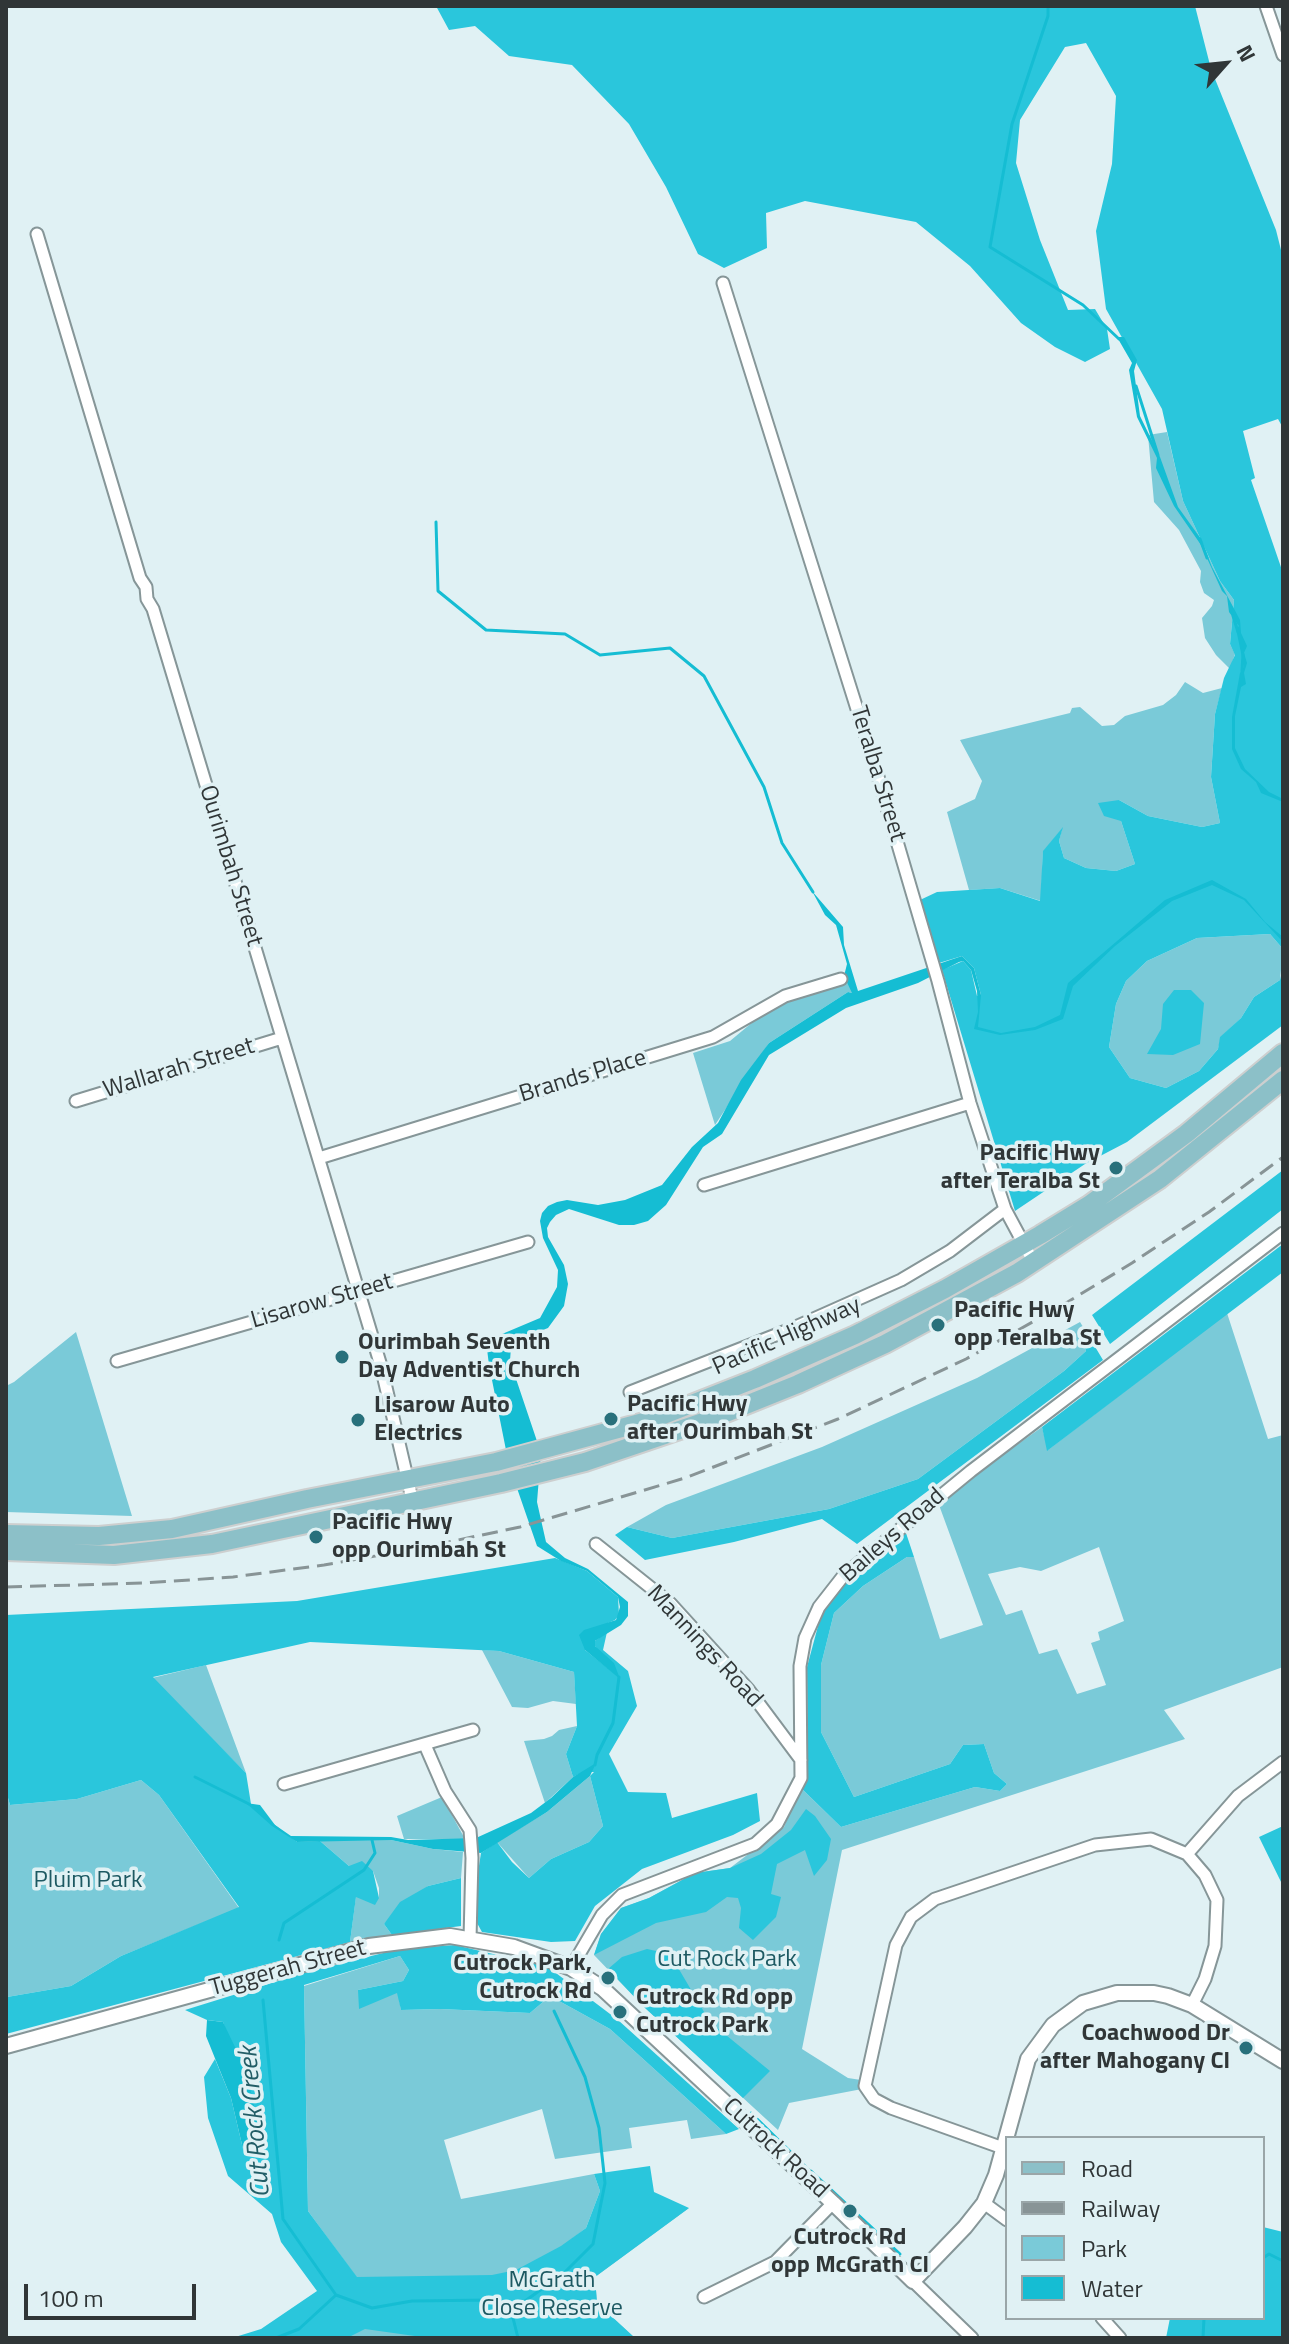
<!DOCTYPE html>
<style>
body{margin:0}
#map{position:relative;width:1289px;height:2344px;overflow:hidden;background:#e0f1f4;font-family:"Titillium Web",sans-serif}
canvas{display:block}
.frame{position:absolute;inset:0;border:8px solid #303637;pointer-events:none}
.legend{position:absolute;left:1005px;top:2136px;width:260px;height:184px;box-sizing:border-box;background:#e0f1f4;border:2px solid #9aa6a8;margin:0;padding:10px 14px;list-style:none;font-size:24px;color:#303637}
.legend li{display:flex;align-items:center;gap:16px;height:40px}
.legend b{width:40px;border:2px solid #9aa6a8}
.north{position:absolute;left:1185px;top:24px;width:80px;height:80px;-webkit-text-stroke:6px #e0f1f4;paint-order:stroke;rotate:63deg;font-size:22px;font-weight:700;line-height:32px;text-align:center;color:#303637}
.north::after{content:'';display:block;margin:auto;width:28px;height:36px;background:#303637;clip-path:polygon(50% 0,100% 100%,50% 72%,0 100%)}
.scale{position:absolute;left:24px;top:2284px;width:172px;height:36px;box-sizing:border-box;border:4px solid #303637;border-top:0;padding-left:10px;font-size:24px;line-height:28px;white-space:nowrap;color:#303637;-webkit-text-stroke:6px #e0f1f4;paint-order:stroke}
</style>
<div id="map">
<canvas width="1289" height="2344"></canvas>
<div class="frame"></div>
<ul class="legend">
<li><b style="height:10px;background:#8cc0c8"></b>Road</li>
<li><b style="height:10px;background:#889496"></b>Railway</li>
<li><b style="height:22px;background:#7acad8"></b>Park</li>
<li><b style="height:22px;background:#15bdd3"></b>Water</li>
</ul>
<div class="north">N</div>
<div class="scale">100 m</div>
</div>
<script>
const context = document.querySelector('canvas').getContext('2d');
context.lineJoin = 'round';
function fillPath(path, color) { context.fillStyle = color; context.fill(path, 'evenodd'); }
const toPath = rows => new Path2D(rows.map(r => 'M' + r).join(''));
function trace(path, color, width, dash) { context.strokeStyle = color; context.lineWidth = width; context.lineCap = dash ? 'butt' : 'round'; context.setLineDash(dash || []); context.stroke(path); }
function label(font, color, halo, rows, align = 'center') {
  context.font = font + ' "Titillium Web",sans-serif'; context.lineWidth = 7; context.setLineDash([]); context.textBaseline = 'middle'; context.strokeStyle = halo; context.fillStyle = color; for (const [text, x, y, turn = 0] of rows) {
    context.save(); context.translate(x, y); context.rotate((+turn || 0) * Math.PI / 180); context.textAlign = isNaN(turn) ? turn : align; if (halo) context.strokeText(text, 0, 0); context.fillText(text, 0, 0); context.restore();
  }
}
const green = toPath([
 [1167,432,1183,501,1220,581,1234,600,1230,644,1235,654,1230,669,1216,655,1205,638,1202,618,1212,606,1214,600,1204,593,1200,582,1201,571,1179,530,1154,502,1148,435],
 [1185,682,1203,693,1222,688,1215,714,1211,777,1220,823,1202,827,1148,816,1119,800,1121,821,1135,864,1116,871,1086,868,1064,858,1059,841,1062,829,1043,852,1041,901,1000,888,969,890,947,812,975,799,982,781,960,740,1070,713,1072,708,1080,707,1102,726,1114,725,1125,716,1163,705,1176,695],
 [1270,934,1283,949,1280,980,1254,997,1241,1018,1221,1037,1218,1049,1199,1071,1166,1088,1130,1078,1109,1047,1116,1004,1126,981,1147,961,1197,938],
 [852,978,856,994,848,992,769,1043,715,1125,693,1053,730,1041,760,1016,789,1001],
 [1227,1313,1268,1439,1283,1435,1283,1667,1164,1710,1185,1739,842,1850,802,2049,848,2078,861,2080,862,2089,789,2103,778,2130,644,2007,594,1955,601,1934,621,1908,649,1898,695,1873,730,1868,784,1827,801,1788,841,1827,975,1787,1000,1791,1007,1784,994,1773,984,1744,963,1745,950,1764,854,1797,821,1732,821,1665,834,1613,863,1586,907,1557,914,1557,940,1639,983,1625,939,1505,976,1474,1042,1427,1048,1450],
 [1099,1547,1124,1621,1098,1632,1100,1640,1091,1643,1106,1685,1077,1694,1057,1649,1039,1654,1022,1610,1006,1615,988,1574,1020,1567,1041,1571],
 [1080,1322,1085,1330,1080,1335,1086,1351,1064,1371,918,1479,829,1509,672,1538,627,1527,666,1505,822,1447,977,1378],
 [76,1332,132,1516,6,1512,6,1386,14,1382],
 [482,1650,499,1651,574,1672,576,1704,553,1701,528,1708,512,1707],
 [206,1665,246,1773,152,1678],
 [577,1726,566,1754,573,1777,545,1803,524,1741,544,1739,552,1736,559,1730],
 [590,1776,603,1826,589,1842,551,1859,529,1878,497,1842,547,1812],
 [141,1780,159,1795,239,1908,121,1956,71,1986,7,1997,6,2007,6,1791,10,1805,77,1799],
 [442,1797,465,1839,404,1839,397,1816],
 [346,1840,391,1840,433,1849,463,1852,461,1878,428,1886,384,1924,392,1935,350,1942,356,1896,379,1898,379,1888,373,1871,349,1866,320,1841],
 [400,1956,409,1970,403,1981,358,1990,398,1992,401,2010,440,2009,530,2013,550,1996,610,2029,726,2134,691,2139,687,2120,629,2128,632,2148,555,2159,542,2109,444,2140,461,2199,594,2174,600,2191,586,2228,559,2249,689,2208,595,2277,597,2303,635,2338,269,2338,467,2277,357,2278,308,2211,304,1986]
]);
const forest = toPath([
 [436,6,1195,6,1211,69,1276,230,1283,258,1283,428,1278,419,1243,431,1255,478,1251,480,1283,573,1283,949,1270,934,1197,938,1147,961,1126,981,1116,1004,1109,1047,1130,1078,1166,1088,1199,1071,1218,1049,1220,1037,1241,1018,1254,997,1280,980,1283,967,1283,1025,1127,1142,1085,1164,1015,1211,942,970,963,961,971,970,977,996,981,995,974,968,962,956,939,963,920,900,937,892,1000,888,1040,901,1043,851,1063,827,1059,841,1064,858,1086,868,1116,871,1135,864,1121,821,1104,816,1098,803,1119,800,1148,816,1202,827,1220,823,1211,777,1215,714,1224,678,1235,655,1230,644,1234,600,1220,581,1183,501,1162,409,1106,309,1096,231,1112,164,1116,96,1086,43,1065,47,1020,120,1016,163,1040,240,1068,310,1095,309,1107,329,1110,349,1085,362,1055,347,1021,323,970,266,916,222,805,201,766,213,767,248,724,268,698,254,666,187,629,124,572,65,509,56,475,26,449,30],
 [1174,990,1191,990,1204,1003,1200,1044,1173,1055,1147,1054,1161,1029,1163,1004],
 [1283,1170,1283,1209,1110,1344,1092,1315],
 [1283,1244,1283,1272,1047,1451,1042,1427],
 [1085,1330,1103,1360,857,1544,822,1519,734,1542,645,1560,615,1535,627,1527,672,1538,829,1509,918,1479,1064,1371,1086,1351,1080,1334],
 [905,1530,914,1557,907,1557,863,1586,834,1613,821,1665,821,1732,854,1797,950,1764,963,1745,984,1744,994,1773,1007,1784,1000,1791,975,1787,841,1827,801,1788,808,1771,807,1667,821,1615,846,1581],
 [555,1558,587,1571,618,1597,619,1615,615,1620,601,1626,585,1650,614,1673,595,1646,595,1641,607,1632,603,1650,628,1671,637,1706,609,1754,628,1792,666,1793,672,1818,757,1793,760,1821,733,1835,642,1869,595,1906,575,1941,551,1942,482,1932,477,1923,476,1885,481,1853,497,1842,512,1862,529,1878,551,1859,589,1842,603,1826,590,1776,594,1772,583,1772,573,1777,566,1754,577,1726,574,1672,499,1651,310,1642,153,1677,246,1773,251,1804,248,1804,297,1842,320,1841,349,1866,362,1861,373,1871,379,1898,375,1905,356,1897,350,1942,6,2034,7,1997,71,1986,121,1956,239,1907,159,1795,141,1780,77,1799,10,1805,6,1791,6,1615,297,1601],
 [806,1809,815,1816,831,1839,827,1860,814,1876,805,1850,777,1864,771,1894,781,1897,776,1917,753,1940,739,1928,741,1908,738,1898,727,1897,706,1912,656,1923,594,1955,601,1934,621,1908,649,1898,695,1873,730,1868,761,1854,791,1830],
 [1283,1826,1283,1886,1259,1837],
 [461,1878,461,1926,392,1935,384,1924,400,1902,428,1886],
 [455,1945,548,1967,618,2020,739,2129,726,2134,610,2029,550,1996,530,2013,440,2009,401,2010,397,1993,359,2009,358,1990,403,1981,409,1970,400,1956,304,1985,308,2211,357,2277,492,2275,516,2270,561,2246,586,2228,600,2191,594,2174,650,2166,654,2192,689,2208,595,2277,597,2303,635,2338,429,2338,365,2329,347,2338,232,2338,261,2329,317,2291,281,2242,272,2214,228,2176,208,2118,204,2077,215,2059,231,2098,243,2149,263,2147,223,2022,207,2020,185,2010,304,1973,399,1949],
 [647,1949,670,1954,710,2022,770,2071,743,2098,644,2007,608,1969,622,1957],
 [1263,2227,1283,2232,1283,2338,1166,2338,1170,2318,1263,2318]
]);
const water = toPath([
 [1117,337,1124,337,1137,360,1134,371,1140,416,1160,457,1178,507,1201,539,1212,567,1240,620,1241,633,1247,646,1244,653,1247,663,1244,673,1246,684,1241,687,1235,716,1235,748,1245,769,1269,792,1283,799,1283,802,1261,793,1256,782,1241,769,1232,749,1232,717,1240,673,1244,667,1236,629,1239,626,1229,612,1227,596,1222,591,1201,545,1174,506,1156,468,1157,458,1137,417,1129,370,1132,363],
 [1212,880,1246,899,1265,922,1283,937,1283,942,1244,900,1212,885,1172,901,1115,946,1073,986,1063,1019,1035,1030,1000,1035,974,1029,978,1012,977,991,971,970,963,961,959,962,918,983,846,1008,769,1055,722,1134,703,1147,666,1205,648,1221,634,1225,619,1225,569,1209,556,1215,550,1222,547,1228,548,1237,564,1265,568,1284,564,1306,548,1328,515,1341,511,1347,510,1361,541,1453,537,1502,546,1542,565,1558,588,1569,628,1602,628,1616,621,1625,595,1641,595,1646,614,1663,620,1679,585,1650,579,1635,584,1630,616,1620,620,1607,618,1597,587,1571,561,1561,537,1546,509,1465,489,1365,487,1349,495,1337,540,1318,557,1287,558,1270,543,1238,540,1221,542,1213,548,1206,557,1202,567,1200,598,1205,625,1200,662,1185,692,1147,718,1123,741,1080,769,1043,848,992,852,993,844,976,847,964,836,925,825,915,812,891,843,927,844,945,858,991,962,956,974,968,981,995,978,1027,1001,1033,1035,1027,1060,1015,1068,983,1165,900],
 [596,1763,590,1776,547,1812,481,1853,433,1849,391,1840,297,1842,272,1826,246,1803,260,1805,275,1825,291,1836,391,1837,408,1840,476,1838,531,1813,551,1798,573,1777],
 [207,2020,223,2022,246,2070,263,2147,254,2154,243,2149,231,2098,206,2036]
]);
const stream = toPath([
 [1048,6,1048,16,1012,124,990,247,1083,305,1119,339],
 [1136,386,1158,455],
 [436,522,438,591,486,630,565,634,600,655,670,648,704,676,764,787,782,843,813,892],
 [1200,539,1207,558],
 [1233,616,1238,632],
 [1242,671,1243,654],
 [595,1765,597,1755,613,1723,619,1677],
 [195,1777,249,1804],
 [279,1940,284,1923,364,1870,375,1853,372,1840],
 [263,2000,283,2219,336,2295,299,2329,276,2338],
 [751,2113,809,2170],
 [811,2171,882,2237],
 [886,2241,900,2254],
 [1263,2258,1269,2254,1283,2261],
 [336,2295,372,2308,412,2301,490,2300,513,2318,518,2338],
 [507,2314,564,2273,593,2244,605,2183,599,2128,585,2077,554,2011],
 [1203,2338,1204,2318]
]);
const minor = toPath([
 [1266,6,1283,55],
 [37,234,140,578,146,587,147,599,153,609,381,1366,413,1503],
 [723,283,874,763,938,981,970,1103,1005,1209,1034,1263],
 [76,1101,282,1038],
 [319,1158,713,1037,785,996,841,979],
 [704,1185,970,1103],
 [117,1361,528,1242],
 [630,1392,791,1329,901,1280,950,1251,1005,1209],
 [596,1544,670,1603,748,1689,801,1760],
 [425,1745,445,1791,470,1830,472,1858,470,1939],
 [284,1784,473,1730],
 [1187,1854,1238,1796,1283,1762],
 [571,1968,602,1915,622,1895,755,1844,777,1824,801,1778,800,1666,805,1638,819,1607,844,1575,971,1471,1283,1233],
 [1003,2148,891,2108,874,2099,865,2086,896,1945,911,1917,935,1899,1095,1845,1151,1839,1187,1854,1205,1875,1217,1900,1215,1946,1205,1979,1192,2005],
 [984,2203,1007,2220],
 [913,2281,972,2338],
 [704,2297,775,2262,833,2203],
 [1102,2318,1120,2338]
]);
const tertiary = toPath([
 [6,2046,369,1946,450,1936,514,1947,571,1968,602,1988,833,2203,913,2281,965,2227,984,2203,996,2175,1028,2059,1053,2025,1083,2003,1117,1993,1154,1993,1168,1996,1192,2005,1283,2061]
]);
const primary = toPath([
 [6,1534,99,1536,172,1529,307,1499,496,1462,651,1420,755,1379,855,1335,945,1289,1040,1235,1089,1205,1186,1134,1283,1053],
 [6,1551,114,1555,212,1544,501,1483,585,1462,706,1421,798,1384,885,1344,1017,1273,1160,1179,1283,1080]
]);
const rail = toPath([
 [6,1587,144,1583,233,1577,324,1565,415,1549,520,1527,685,1478,838,1419,966,1359,1056,1309,1132,1263,1209,1212,1283,1157]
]);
const markers = [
 [1116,1168,8,"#28707b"],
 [938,1325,8,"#28707b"],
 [342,1357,8,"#28707b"],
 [611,1419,8,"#28707b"],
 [358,1420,8,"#28707b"],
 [316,1537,8,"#28707b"],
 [608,1978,8,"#28707b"],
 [620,2012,8,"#28707b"],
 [1246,2048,8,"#28707b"],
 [850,2211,8,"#28707b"]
];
const streetNames = [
 ["Teralba Street",877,774,73],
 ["Ourimbah Street",230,866,73],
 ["Wallarah Street",179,1069,-17],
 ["Brands Place",583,1077,-17],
 ["Lisarow Street",322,1302,-16],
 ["Pacific Highway",787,1337,-24],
 ["Baileys Road",893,1536,-41],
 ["Mannings Road",704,1647,47],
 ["Tuggerah Street",288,1969,-15],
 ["Cutrock Road",775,2149,43]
];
const poiNames = [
 ["Pacific Hwy",1100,1154,"right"],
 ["after Teralba St",1100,1182,"right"],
 ["Pacific Hwy",954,1311],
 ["opp Teralba St",954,1339],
 ["Ourimbah Seventh",358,1343],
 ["Day Adventist Church",358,1371],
 ["Pacific Hwy",627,1405],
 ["after Ourimbah St",627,1433],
 ["Lisarow Auto",374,1406],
 ["Electrics",374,1434],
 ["Pacific Hwy",332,1523],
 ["opp Ourimbah St",332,1551],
 ["Cutrock Park,",592,1964,"right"],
 ["Cutrock Rd",592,1992,"right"],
 ["Cutrock Rd opp",636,1998],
 ["Cutrock Park",636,2026],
 ["Coachwood Dr",1230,2034,"right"],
 ["after Mahogany Cl",1230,2062,"right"],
 ["Cutrock Rd",850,2238,"center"],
 ["opp McGrath Cl",850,2266,"center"]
];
const parkNames = [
 ["Pluim Park",88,1881],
 ["Cut Rock Park",727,1960],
 ["McGrath",552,2281],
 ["Close Reserve",552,2309]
];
const waterNames = [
 ["Cut Rock Creek",256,2122,-95]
];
fillPath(green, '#7acad8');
fillPath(forest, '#2ac6dc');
fillPath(water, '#15bdd3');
trace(stream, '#15bdd3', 3);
trace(minor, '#869698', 15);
trace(tertiary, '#869698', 18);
trace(primary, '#cdcfcf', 22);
trace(minor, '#fff', 11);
trace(tertiary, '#fff', 14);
trace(primary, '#8cc0c8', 18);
trace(rail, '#889496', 3, [16, 8]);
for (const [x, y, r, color] of markers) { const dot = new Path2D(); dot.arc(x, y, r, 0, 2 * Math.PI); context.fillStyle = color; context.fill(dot); trace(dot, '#e0f1f4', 3); }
label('24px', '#303637', '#e0f1f4', streetNames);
label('bold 24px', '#303637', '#e0f1f4', poiNames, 'left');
label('24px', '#1d5962', '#e0f1f4', parkNames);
label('italic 26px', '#225d66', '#e0f1f4', waterNames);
</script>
